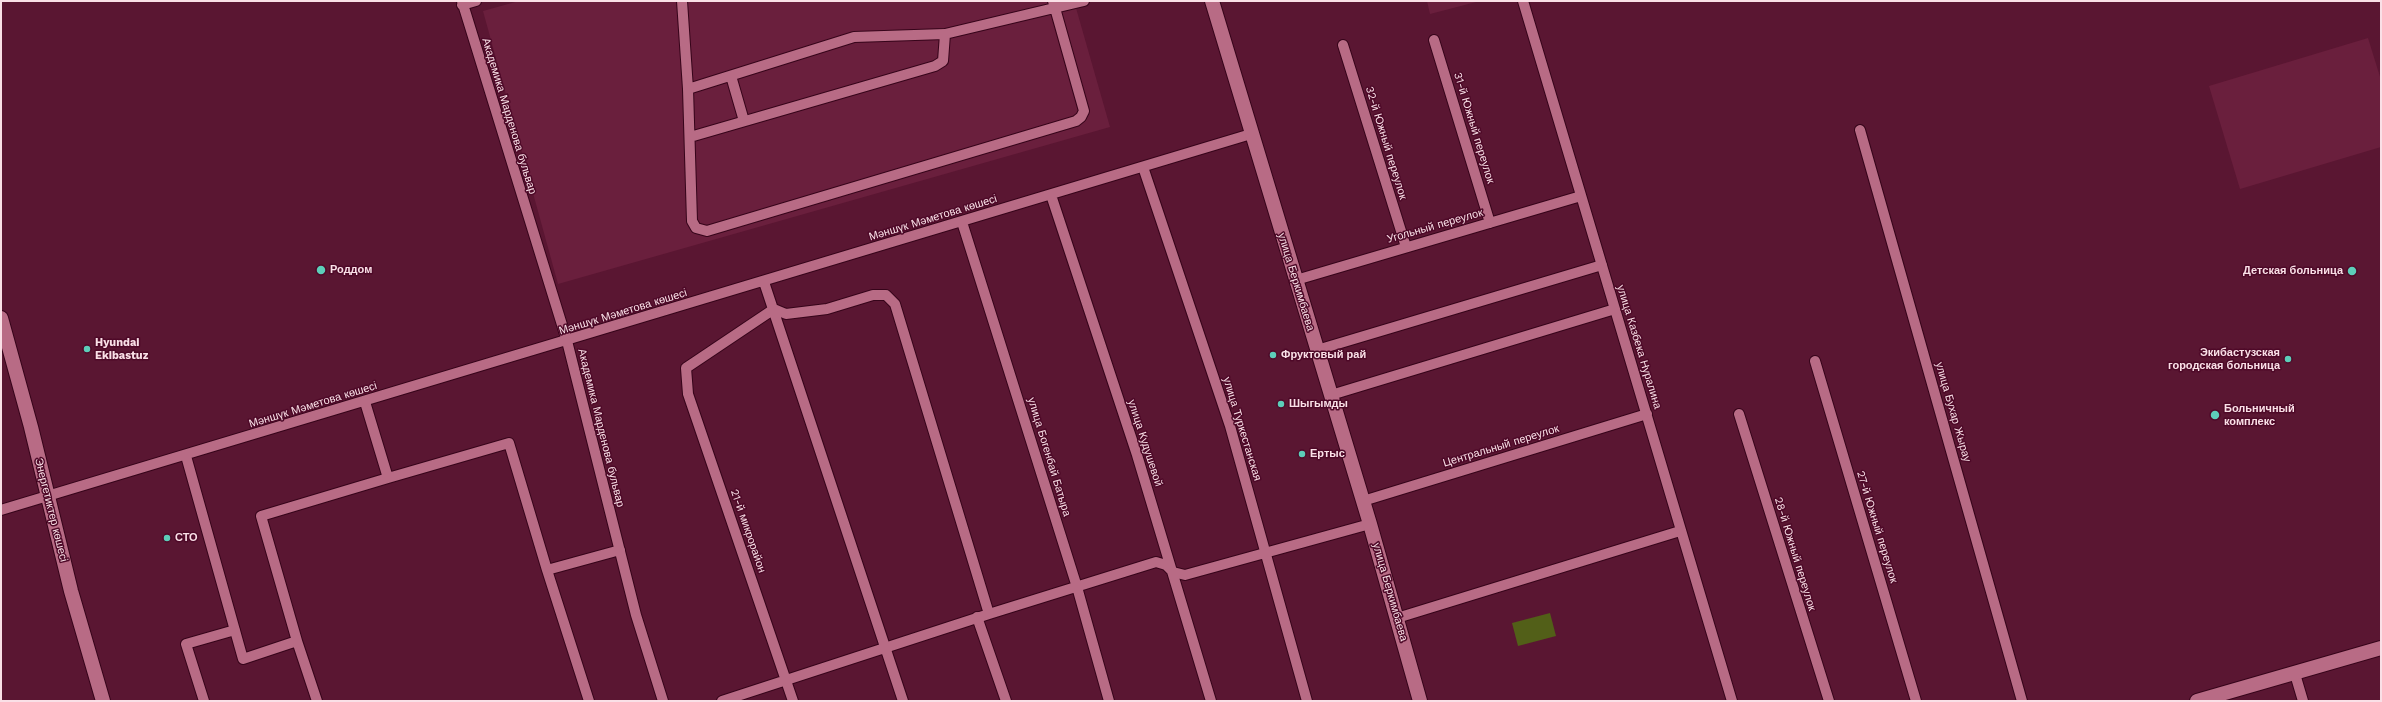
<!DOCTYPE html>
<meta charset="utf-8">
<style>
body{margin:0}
#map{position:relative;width:2382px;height:702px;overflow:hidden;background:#5a1632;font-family:"Work Sans",sans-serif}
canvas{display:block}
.frame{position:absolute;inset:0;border:2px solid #fae0e7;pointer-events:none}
</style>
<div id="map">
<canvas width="2382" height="702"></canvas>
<div class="frame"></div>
</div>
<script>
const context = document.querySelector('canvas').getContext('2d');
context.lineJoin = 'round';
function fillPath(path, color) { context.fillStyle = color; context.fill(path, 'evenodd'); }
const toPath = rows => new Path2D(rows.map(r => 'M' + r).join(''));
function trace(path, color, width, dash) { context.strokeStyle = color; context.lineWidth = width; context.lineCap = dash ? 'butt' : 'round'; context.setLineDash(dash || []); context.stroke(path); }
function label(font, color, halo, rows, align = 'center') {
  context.font = font + ' "Work Sans",sans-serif'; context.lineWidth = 3; context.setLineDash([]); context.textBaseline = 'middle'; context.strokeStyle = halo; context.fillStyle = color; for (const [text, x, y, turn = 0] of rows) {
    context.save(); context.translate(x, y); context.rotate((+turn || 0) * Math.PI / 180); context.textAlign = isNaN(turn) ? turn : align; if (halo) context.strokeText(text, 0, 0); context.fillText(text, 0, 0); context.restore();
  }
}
const built = toPath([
 [519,1,1074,1,1110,127,558,284,483,11],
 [1427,1,1480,1,1430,14],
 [2368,38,2381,80,2381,147,2240,189,2209,86]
]);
const green = toPath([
 [1550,613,1556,636,1518,646,1512,623]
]);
const street = toPath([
 [462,1,567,341,636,615,663,701],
 [682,1,688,89,692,221,696,228,707,231,1076,121,1081,117,1084,111,1053,1],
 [1523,1,1732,701],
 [462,5,476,1],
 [1434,40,1490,223],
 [1343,45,1406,247],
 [731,76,744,121],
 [688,89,854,37,945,34,1084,1],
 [1860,130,2022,701],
 [690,137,935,66,943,61,945,34],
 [1143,167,1230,426,1307,701],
 [1051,195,1137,455,1211,701],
 [962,222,1077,587,1109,701],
 [1296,280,1581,196],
 [764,282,903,701],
 [1317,350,1602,265],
 [1815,361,1916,701],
 [1331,395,1615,309],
 [1739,414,1829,701],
 [186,456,243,659,297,641,261,516,388,478,365,402],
 [388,478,509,443,547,570,620,550],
 [1363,501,1647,414],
 [1,510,1251,134],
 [547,570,589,701],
 [977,617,1006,701],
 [1397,618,1680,531],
 [297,641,317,701],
 [2295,674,2303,701],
 [204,701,186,644,235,630],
 [722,701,989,614,1156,562,1166,565,1173,572,1185,575,1370,524],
 [793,701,688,394,686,368,774,309,786,314,827,309,873,295,886,295,895,304,989,614]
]);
const secondary = toPath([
 [1212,1,1370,524,1420,701],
 [1,318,31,427,71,591,103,701],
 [2197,701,2381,648]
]);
const markers = [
 [321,270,5,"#5dceb9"],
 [2352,271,5,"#5dceb9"],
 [87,349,4,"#5dceb9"],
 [1273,355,4,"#5dceb9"],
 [2288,359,4,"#5dceb9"],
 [1281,404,4,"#5dceb9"],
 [2215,415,5,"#5dceb9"],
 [1302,454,4,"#5dceb9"],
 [167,538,4,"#5dceb9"]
];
const streetNames = [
 ["Академика Марденова бульвар",509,116,73],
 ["31-й Южный переулок",1474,128,73],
 ["32-й Южный переулок",1386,143,73],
 ["Мәншүк Мәметова көшесі",933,218,-17],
 ["Угольный переулок",1435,226,-16],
 ["улица Беркимбаева",1296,282,73],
 ["Мәншүк Мәметова көшесі",623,312,-17],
 ["улица Казбека Нуралина",1639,347,73],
 ["Мәншүк Мәметова көшесі",313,405,-17],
 ["улица Бухар Жырау",1953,412,74],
 ["Академика Марденова бульвар",601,428,76],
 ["улица Туркестанская",1242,429,73],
 ["улица Кудушевой",1145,443,72],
 ["Центральный переулок",1501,446,-17],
 ["улица Богенбай Батыра",1049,457,73],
 ["Энергетиктер көшесі",51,510,76],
 ["27-й Южный переулок",1877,527,73],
 ["21-й микрорайон",748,531,71],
 ["28-й Южный переулок",1795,554,73],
 ["улица Беркимбаева",1390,592,74]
];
const poiNames = [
 ["Роддом",330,270],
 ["Детская больница",2343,271,"right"],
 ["Hyundai",95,343],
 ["Ekibastuz",95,356],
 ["Экибастузская",2280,353,"right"],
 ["городская больница",2280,366,"right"],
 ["Фруктовый рай",1281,355],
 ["Шыгымды",1289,404],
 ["Больничный",2224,409],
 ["комплекс",2224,422],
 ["Ертыс",1310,454],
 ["СТО",175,538]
];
fillPath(built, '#6a1f3d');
fillPath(green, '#525f18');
trace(street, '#36041a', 12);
trace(secondary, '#36041a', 16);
trace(street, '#b86b85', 10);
trace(secondary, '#b86b85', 14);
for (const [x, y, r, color] of markers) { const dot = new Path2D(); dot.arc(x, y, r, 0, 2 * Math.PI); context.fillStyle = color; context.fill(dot); trace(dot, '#4e0928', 1.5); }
label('11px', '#fae0e7', '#4e0928', streetNames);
label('bold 11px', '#fae0e7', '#4e0928', poiNames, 'left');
</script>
